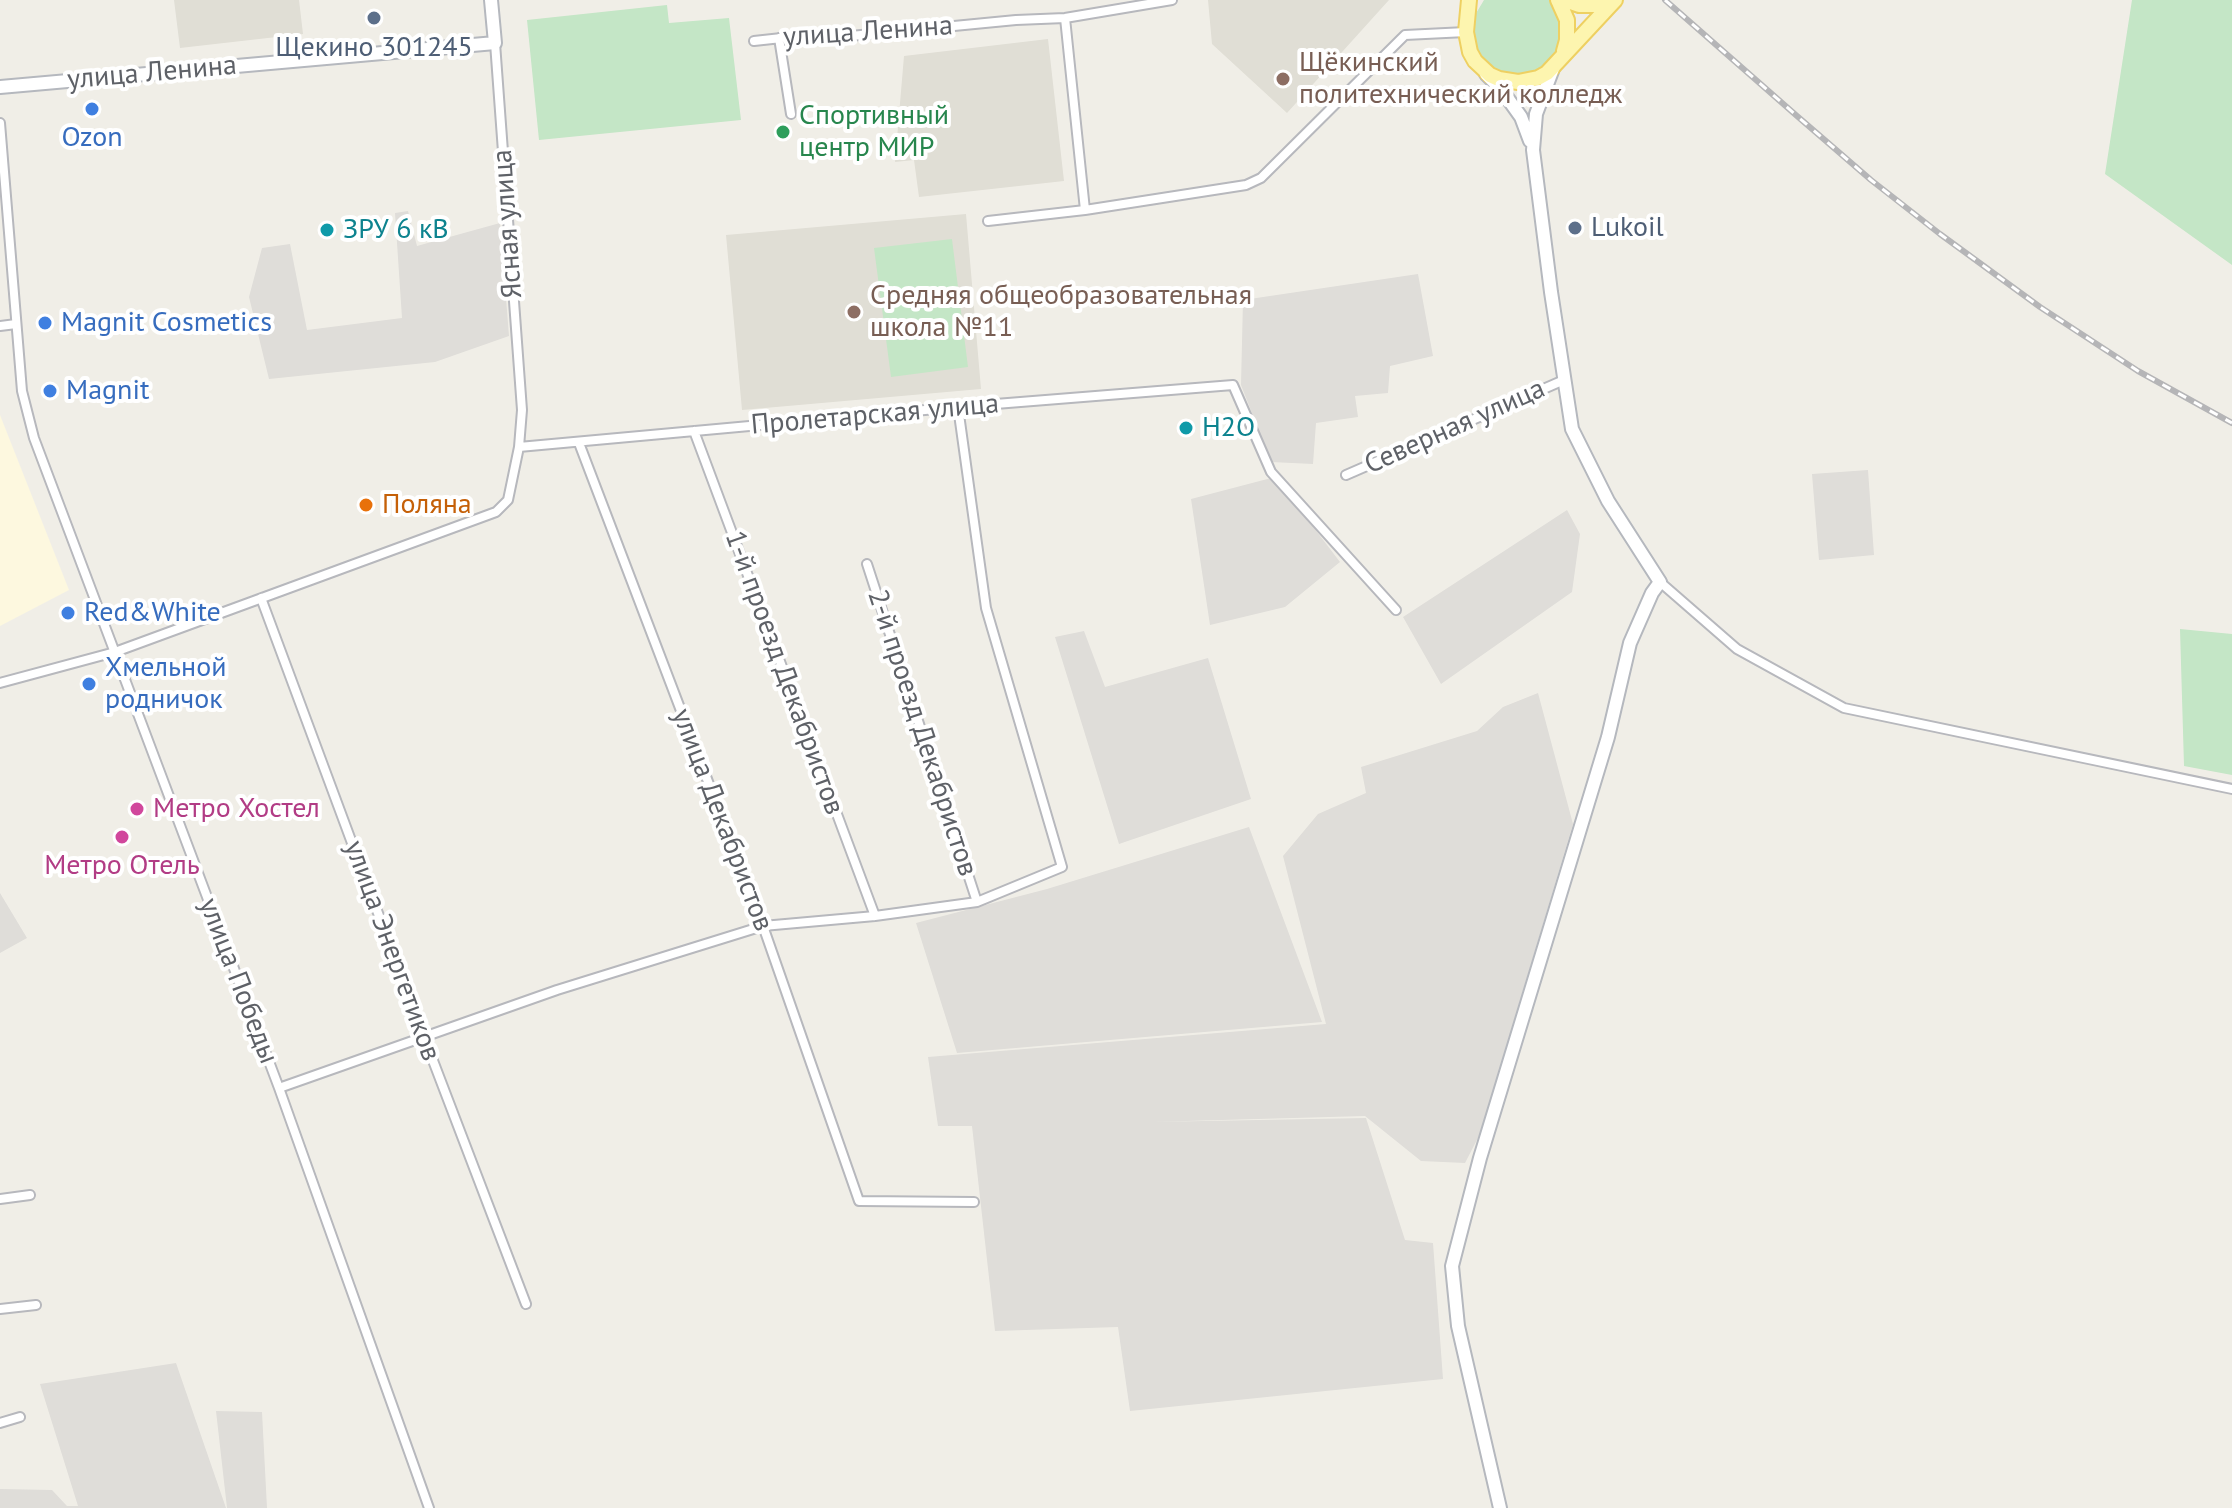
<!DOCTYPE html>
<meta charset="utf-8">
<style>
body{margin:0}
canvas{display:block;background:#f0eee7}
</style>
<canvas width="2232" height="1508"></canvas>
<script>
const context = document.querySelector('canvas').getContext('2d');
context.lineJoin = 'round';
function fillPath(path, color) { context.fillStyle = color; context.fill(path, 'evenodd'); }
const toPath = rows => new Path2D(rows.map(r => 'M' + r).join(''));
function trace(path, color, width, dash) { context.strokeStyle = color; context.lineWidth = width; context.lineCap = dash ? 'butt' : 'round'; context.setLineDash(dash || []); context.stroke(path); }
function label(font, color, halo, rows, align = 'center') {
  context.font = font + ' "PT Sans",sans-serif'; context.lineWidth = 8; context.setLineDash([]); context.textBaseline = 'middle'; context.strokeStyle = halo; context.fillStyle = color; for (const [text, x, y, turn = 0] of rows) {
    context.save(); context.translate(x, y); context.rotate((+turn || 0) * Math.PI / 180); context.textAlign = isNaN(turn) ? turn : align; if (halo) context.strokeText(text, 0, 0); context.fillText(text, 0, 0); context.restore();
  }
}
const commercial = toPath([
 [0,415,69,590,0,626]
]);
const industrial = toPath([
 [408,211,417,246,500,223,509,336,435,362,269,379,249,297,262,248,290,244,307,330,402,318,395,213],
 [1418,274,1433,356,1390,366,1388,393,1355,396,1358,417,1316,423,1313,464,1271,462,1241,385,1243,300],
 [1868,470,1874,555,1819,560,1812,474],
 [1275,477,1340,562,1285,607,1210,625,1191,499],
 [1567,510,1580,534,1572,592,1441,684,1403,617],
 [1084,631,1105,687,1208,658,1251,799,1119,844,1055,637],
 [1538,693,1573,824,1480,1134,1465,1163,1421,1161,1365,1116,1150,1122,1366,1118,1405,1240,1433,1243,1443,1379,1130,1411,1118,1327,995,1331,972,1126,938,1126,928,1057,1326,1024,1283,856,1318,814,1366,793,1361,767,1477,731,1503,707],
 [1249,827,1322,1022,957,1053,916,923,1047,889],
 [0,893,27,938,0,953],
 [176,1363,226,1508,0,1508,0,1489,52,1490,67,1506,78,1506,40,1384],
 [216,1411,262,1412,267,1508,227,1508]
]);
const education = toPath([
 [174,0,299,0,303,34,180,48],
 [1208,0,1389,0,1287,113,1212,44],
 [1048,39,1064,181,919,197,914,160,895,162,904,56],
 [966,214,981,389,742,410,726,235]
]);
const green = toPath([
 [1484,0,1550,0,1554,5,1558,12,1562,30,1559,47,1555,55,1543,68,1535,72,1518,76,1501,73,1486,64,1476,50,1472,32,1475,15],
 [2132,0,2232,0,2232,265,2105,174],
 [667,5,669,23,729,18,741,120,539,140,527,20],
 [952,239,968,367,891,377,874,248],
 [2180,629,2232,634,2232,775,2184,766]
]);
const street = toPath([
 [1065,18,1085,210,1246,185,1261,178,1405,35,1466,32],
 [779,38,791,114],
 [754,41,809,35,830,38,1016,20,1065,18,1172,0],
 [0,123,22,391,34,438,279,1088,429,1508],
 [988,221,1085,210],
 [0,326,16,324],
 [694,431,875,916],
 [579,443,763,926,859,1201,974,1202],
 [519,447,958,407,1233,385,1271,472,1396,610],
 [1346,475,1564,380],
 [867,564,977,902],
 [1660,582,1737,649,1844,708,2232,789],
 [261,598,424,1037,526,1304],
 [0,683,115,652,496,512,508,500,519,447,522,410,495,43],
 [279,1088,557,990,763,926,875,916,977,902,1062,867,986,608,958,407],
 [0,1199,30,1195],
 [0,1309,36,1305],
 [0,1423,20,1417]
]);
const secondary = toPath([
 [1486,74,1501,89,1521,117,1530,141],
 [0,87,495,43,491,0],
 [1500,1508,1458,1326,1452,1266,1480,1158,1608,737,1630,643,1652,593,1660,582,1608,501,1572,429,1551,292,1533,150,1536,114,1554,66]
]);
const primary = toPath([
 [1469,0,1466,32,1470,52,1475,61,1490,75,1499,79,1518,82,1538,78,1547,73,1615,0],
 [1558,0,1567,20,1567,40,1564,51],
 [1565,0,1579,5,1593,5,1609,0]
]);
const rail = toPath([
 [1665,0,1797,116,1871,180,1940,234,2040,307,2138,371,2232,423]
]);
const markers = [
 [374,18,8,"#5c6f8a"],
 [1283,79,8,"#8d6e63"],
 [92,109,8,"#3f7fe0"],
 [783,132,8,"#2e9e5b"],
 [1575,228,8,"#5c6f8a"],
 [327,230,8,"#0f9aa8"],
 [854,312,8,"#8d6e63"],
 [45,323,8,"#3f7fe0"],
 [50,391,8,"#3f7fe0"],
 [1186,428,8,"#0f9aa8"],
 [366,505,8,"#e8710a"],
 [68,613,8,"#3f7fe0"],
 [89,684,8,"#3f7fe0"],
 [137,809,8,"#d1479c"],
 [122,837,8,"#d1479c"]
];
const streetNames = [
 ["улица Ленина",868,32,-4],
 ["улица Ленина",152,73,-5],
 ["Ясная улица",508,224,-94],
 ["Пролетарская улица",875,415,-5],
 ["Северная улица",1455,427,-24],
 ["1-й проезд Декабристов",784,673,70],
 ["2-й проезд Декабристов",922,733,72],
 ["улица Декабристов",722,820,69],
 ["улица Энергетиков",392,951,70],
 ["улица Победы",238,981,69]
];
const serviceNames = [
 ["Щекино 301245",374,48],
 ["Lukoil",1591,228,"left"]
];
const educationNames = [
 ["Щёкинский",1299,63],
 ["политехнический колледж",1299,95],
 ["Средняя общеобразовательная",870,296],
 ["школа №11",870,328]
];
const leisureNames = [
 ["Спортивный",799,116],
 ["центр МИР",799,148]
];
const shopNames = [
 ["Ozon",92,138,"center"],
 ["Magnit Cosmetics",61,323],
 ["Magnit",66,391],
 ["Red&White",84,613],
 ["Хмельной",105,668],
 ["родничок",105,700]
];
const cultureNames = [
 ["ЗРУ 6 кВ",343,230],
 ["Н2О",1202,428]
];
const foodNames = [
 ["Поляна",382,505]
];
const hotelNames = [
 ["Метро Хостел",153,809],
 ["Метро Отель",122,866,"center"]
];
fillPath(commercial, '#fdf8df');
fillPath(industrial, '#dfddd9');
fillPath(education, '#e0ded5');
fillPath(green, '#c4e6c6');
trace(street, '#b7b8bd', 12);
trace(secondary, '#b5b8be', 16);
trace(primary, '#eed062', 18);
trace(street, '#fff', 8);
trace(secondary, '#fff', 12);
trace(primary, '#fdf5af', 14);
trace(rail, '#b5b5b7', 6);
trace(rail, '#fff', 3, [9]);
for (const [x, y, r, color] of markers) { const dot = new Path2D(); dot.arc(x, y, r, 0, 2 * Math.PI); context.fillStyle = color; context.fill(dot); trace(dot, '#fff', 3); }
label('28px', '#5e6167', '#fff', streetNames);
label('28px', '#4e5e75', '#fff', serviceNames);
label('28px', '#785e54', '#fff', educationNames, 'left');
label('28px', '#27864d', '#fff', leisureNames, 'left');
label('28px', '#366cbe', '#fff', shopNames, 'left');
label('28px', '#0d838f', '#fff', cultureNames, 'left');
label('28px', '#c56008', '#fff', foodNames, 'left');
label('28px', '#b23c85', '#fff', hotelNames, 'left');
</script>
